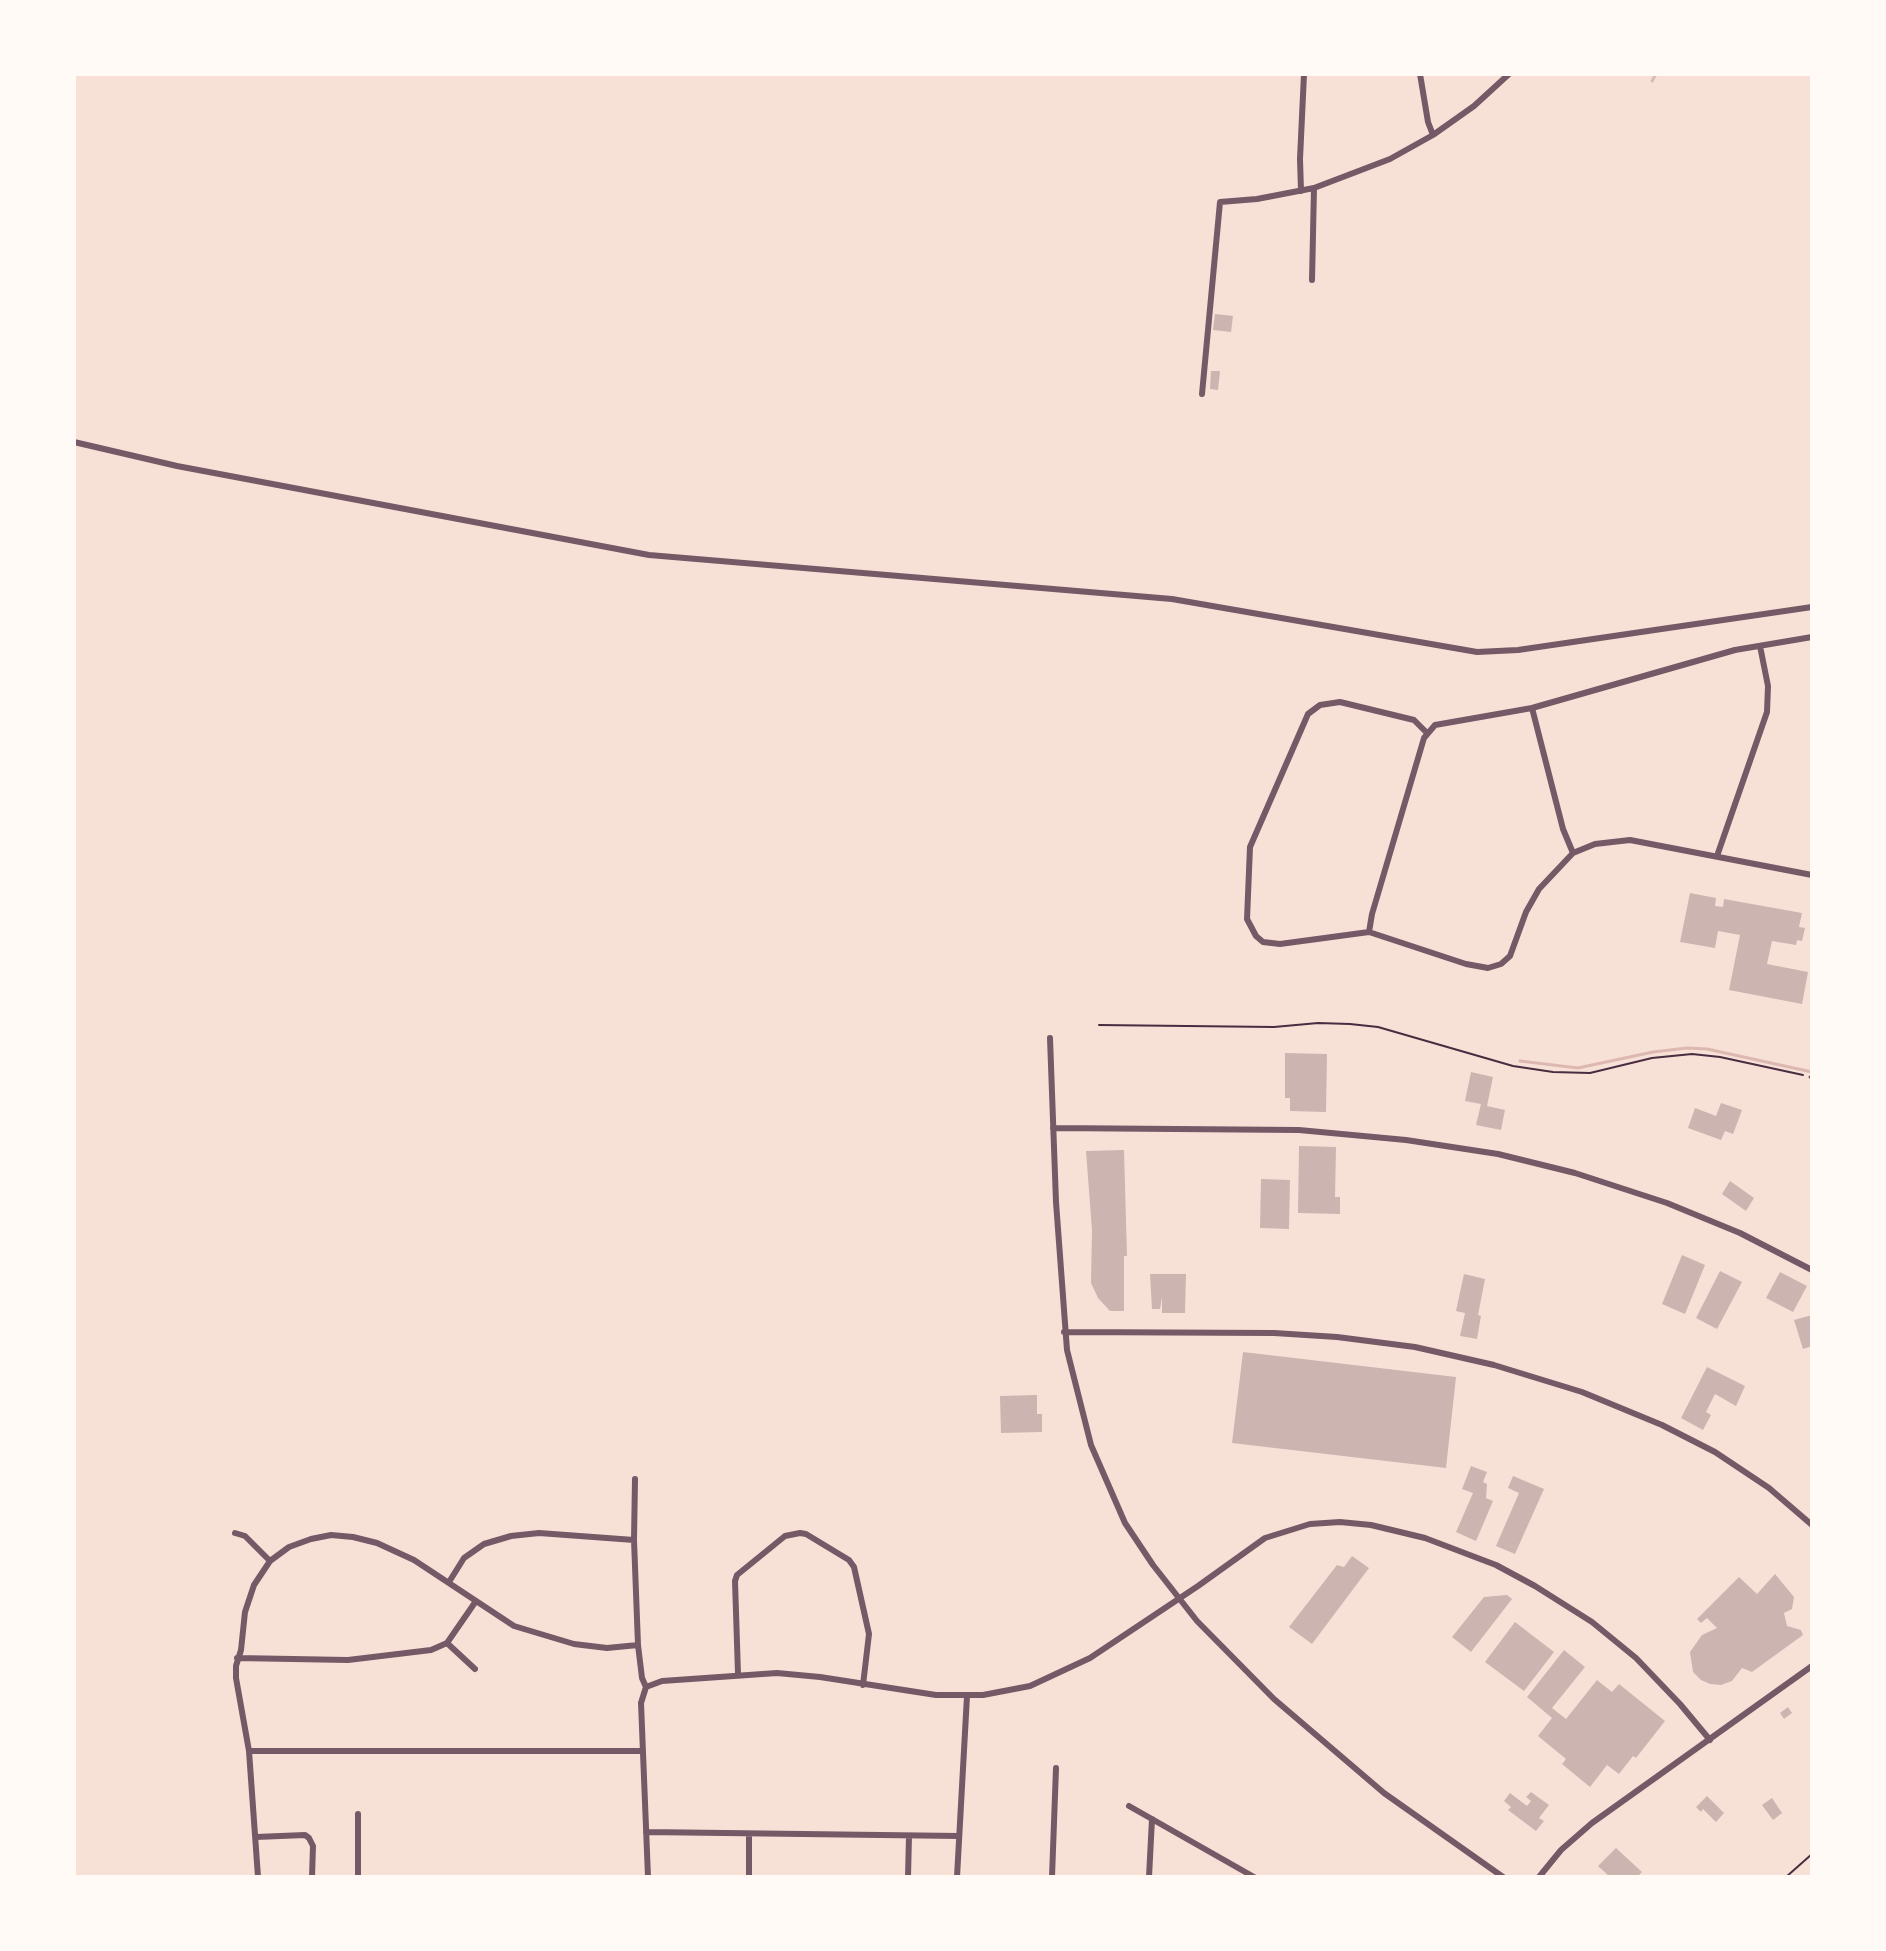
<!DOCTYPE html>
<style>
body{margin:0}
#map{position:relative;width:1886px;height:1951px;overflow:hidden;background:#f7e1d7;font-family:"Source Serif 4",serif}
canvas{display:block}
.frame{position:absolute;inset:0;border:76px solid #fffaf5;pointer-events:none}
</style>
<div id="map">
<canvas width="1886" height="1951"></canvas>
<div class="frame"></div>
</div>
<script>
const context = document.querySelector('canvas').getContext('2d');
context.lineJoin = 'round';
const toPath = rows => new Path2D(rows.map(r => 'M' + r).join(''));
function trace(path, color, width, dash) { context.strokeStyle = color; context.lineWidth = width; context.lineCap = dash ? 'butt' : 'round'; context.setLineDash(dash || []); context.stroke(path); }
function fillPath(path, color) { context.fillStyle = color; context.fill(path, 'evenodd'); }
const stream = toPath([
 [1652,81,1656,74],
 [1520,1061,1578,1068,1653,1052,1687,1048,1707,1049,1812,1072]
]);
const building = toPath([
 [1215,314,1233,316,1231,332,1213,330],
 [1211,371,1220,371,1218,390,1210,389],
 [1690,893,1716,898,1715,906,1723,907,1724,899,1802,913,1799,927,1805,928,1802,941,1797,940,1796,945,1772,941,1767,964,1808,972,1802,1004,1729,990,1740,935,1718,931,1715,948,1680,942],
 [1285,1053,1327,1054,1326,1112,1290,1111,1290,1098,1285,1098],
 [1471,1072,1493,1077,1487,1106,1505,1110,1501,1130,1476,1125,1481,1104,1465,1101],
 [1721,1103,1742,1110,1733,1134,1725,1131,1721,1140,1688,1128,1695,1108,1716,1116],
 [1299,1146,1336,1147,1335,1197,1340,1197,1340,1214,1298,1213],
 [1124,1150,1127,1256,1124,1256,1124,1311,1110,1311,1098,1298,1091,1283,1092,1230,1086,1151],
 [1261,1179,1290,1180,1289,1229,1260,1228],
 [1730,1181,1754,1198,1746,1211,1722,1194],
 [1682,1255,1705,1265,1685,1314,1662,1304],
 [1720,1271,1742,1282,1717,1329,1696,1318],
 [1780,1272,1807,1286,1793,1312,1766,1298],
 [1150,1274,1186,1274,1185,1313,1162,1313,1162,1297,1160,1309,1152,1309],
 [1464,1274,1485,1279,1478,1315,1481,1316,1477,1339,1460,1336,1465,1313,1456,1311],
 [1812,1315,1812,1346,1803,1349,1794,1320],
 [1243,1352,1456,1377,1446,1468,1232,1443],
 [1707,1367,1745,1386,1736,1406,1715,1394,1706,1412,1711,1415,1703,1430,1681,1418],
 [1037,1395,1037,1414,1042,1414,1042,1432,1001,1433,1000,1396],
 [1471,1466,1487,1472,1483,1482,1487,1484,1486,1498,1493,1501,1476,1541,1456,1532,1473,1493,1462,1489],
 [1513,1476,1544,1489,1515,1554,1496,1546,1519,1493,1508,1488],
 [1352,1556,1369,1568,1312,1644,1289,1627,1337,1565,1344,1567],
 [1775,1574,1794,1597,1792,1609,1784,1613,1787,1626,1801,1630,1803,1635,1752,1672,1742,1668,1732,1681,1721,1685,1710,1684,1701,1680,1693,1672,1690,1652,1702,1635,1717,1628,1707,1618,1701,1623,1697,1619,1739,1577,1757,1594],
 [1507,1595,1512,1599,1471,1652,1452,1637,1484,1597],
 [1515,1622,1554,1652,1524,1691,1485,1662],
 [1564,1650,1585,1667,1552,1708,1566,1719,1597,1680,1612,1692,1619,1684,1665,1721,1636,1758,1633,1756,1619,1774,1607,1765,1590,1787,1562,1764,1566,1759,1538,1736,1552,1718,1527,1697],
 [1788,1707,1792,1713,1784,1719,1780,1713],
 [1531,1792,1549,1805,1539,1818,1544,1821,1536,1831,1508,1810,1511,1807,1504,1801,1510,1793,1527,1806,1531,1801,1526,1797],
 [1707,1796,1724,1813,1716,1822,1703,1809,1701,1812,1696,1807],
 [1772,1798,1782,1813,1773,1820,1762,1805],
 [1616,1848,1642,1872,1637,1877,1610,1877,1598,1866]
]);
const path = toPath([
 [1099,1025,1274,1027,1318,1023,1350,1024,1378,1027,1513,1066,1553,1072,1590,1073,1652,1058,1692,1054,1720,1057,1803,1075],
 [1786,1877,1812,1854]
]);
const service = toPath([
 [1810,1077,1812,1077]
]);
const minor = toPath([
 [1420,74,1428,122,1433,135],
 [1301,191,1300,159,1304,74],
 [1312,280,1314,188],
 [1202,394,1220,202,1257,199,1314,188,1390,159,1433,135,1474,106,1509,74],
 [74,442,177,466,649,555,1172,599,1477,652,1518,650,1812,607],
 [1532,708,1563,829,1573,853],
 [1427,733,1414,720,1340,702,1320,705,1308,714,1250,847,1247,919,1256,936,1263,942,1280,944,1369,932,1466,964,1488,968,1501,964,1510,956,1526,912,1539,889,1573,853,1595,844,1630,840,1812,875],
 [1717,856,1767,712,1768,686,1760,646],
 [1369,932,1372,914,1424,738,1435,725,1532,708,1735,650,1812,637],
 [1050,1038,1056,1202,1067,1350,1091,1445,1125,1523,1153,1565,1197,1621,1274,1699,1384,1793,1503,1877],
 [1053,1128,1299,1130,1406,1140,1498,1154,1575,1173,1667,1203,1740,1233,1812,1270],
 [1064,1332,1274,1333,1337,1337,1415,1347,1494,1365,1582,1392,1662,1425,1715,1452,1769,1488,1812,1525],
 [635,1479,634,1540,638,1645,642,1678,646,1687,641,1703,648,1877],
 [235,1533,245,1536,270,1561],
 [449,1582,464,1558,484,1544,511,1536,539,1533,634,1540],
 [447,1643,475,1669],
 [237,1658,348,1660,431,1650,447,1643,476,1601],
 [738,1674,735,1581,737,1575,785,1536,800,1533,806,1534,849,1560,854,1567,869,1634,863,1685],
 [646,1687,662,1681,777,1673,820,1677,936,1695,983,1695,1030,1686,1090,1658,1198,1586,1265,1538,1310,1524,1340,1522,1371,1525,1425,1538,1496,1565,1535,1586,1592,1622,1636,1658,1680,1704,1710,1740],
 [249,1751,642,1751],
 [1129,1806,1254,1877],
 [646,1832,959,1836],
 [256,1837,305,1835,309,1838,313,1846,312,1877],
 [258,1877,249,1751,236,1678,236,1666,241,1650,245,1612,254,1585,270,1561,289,1547,311,1539,331,1535,353,1537,377,1543,414,1560,514,1626,574,1644,607,1648,638,1645],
 [358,1877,358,1814],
 [749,1877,749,1835],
 [908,1877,909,1836],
 [957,1877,967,1696],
 [1052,1877,1056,1768],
 [1149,1877,1152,1819],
 [1539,1877,1561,1850,1592,1823,1812,1666]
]);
trace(stream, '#dcb8b0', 3);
fillPath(building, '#ccb4b1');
trace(path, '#4a2c40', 2);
trace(service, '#755966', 3);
trace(minor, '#755966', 6);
</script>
